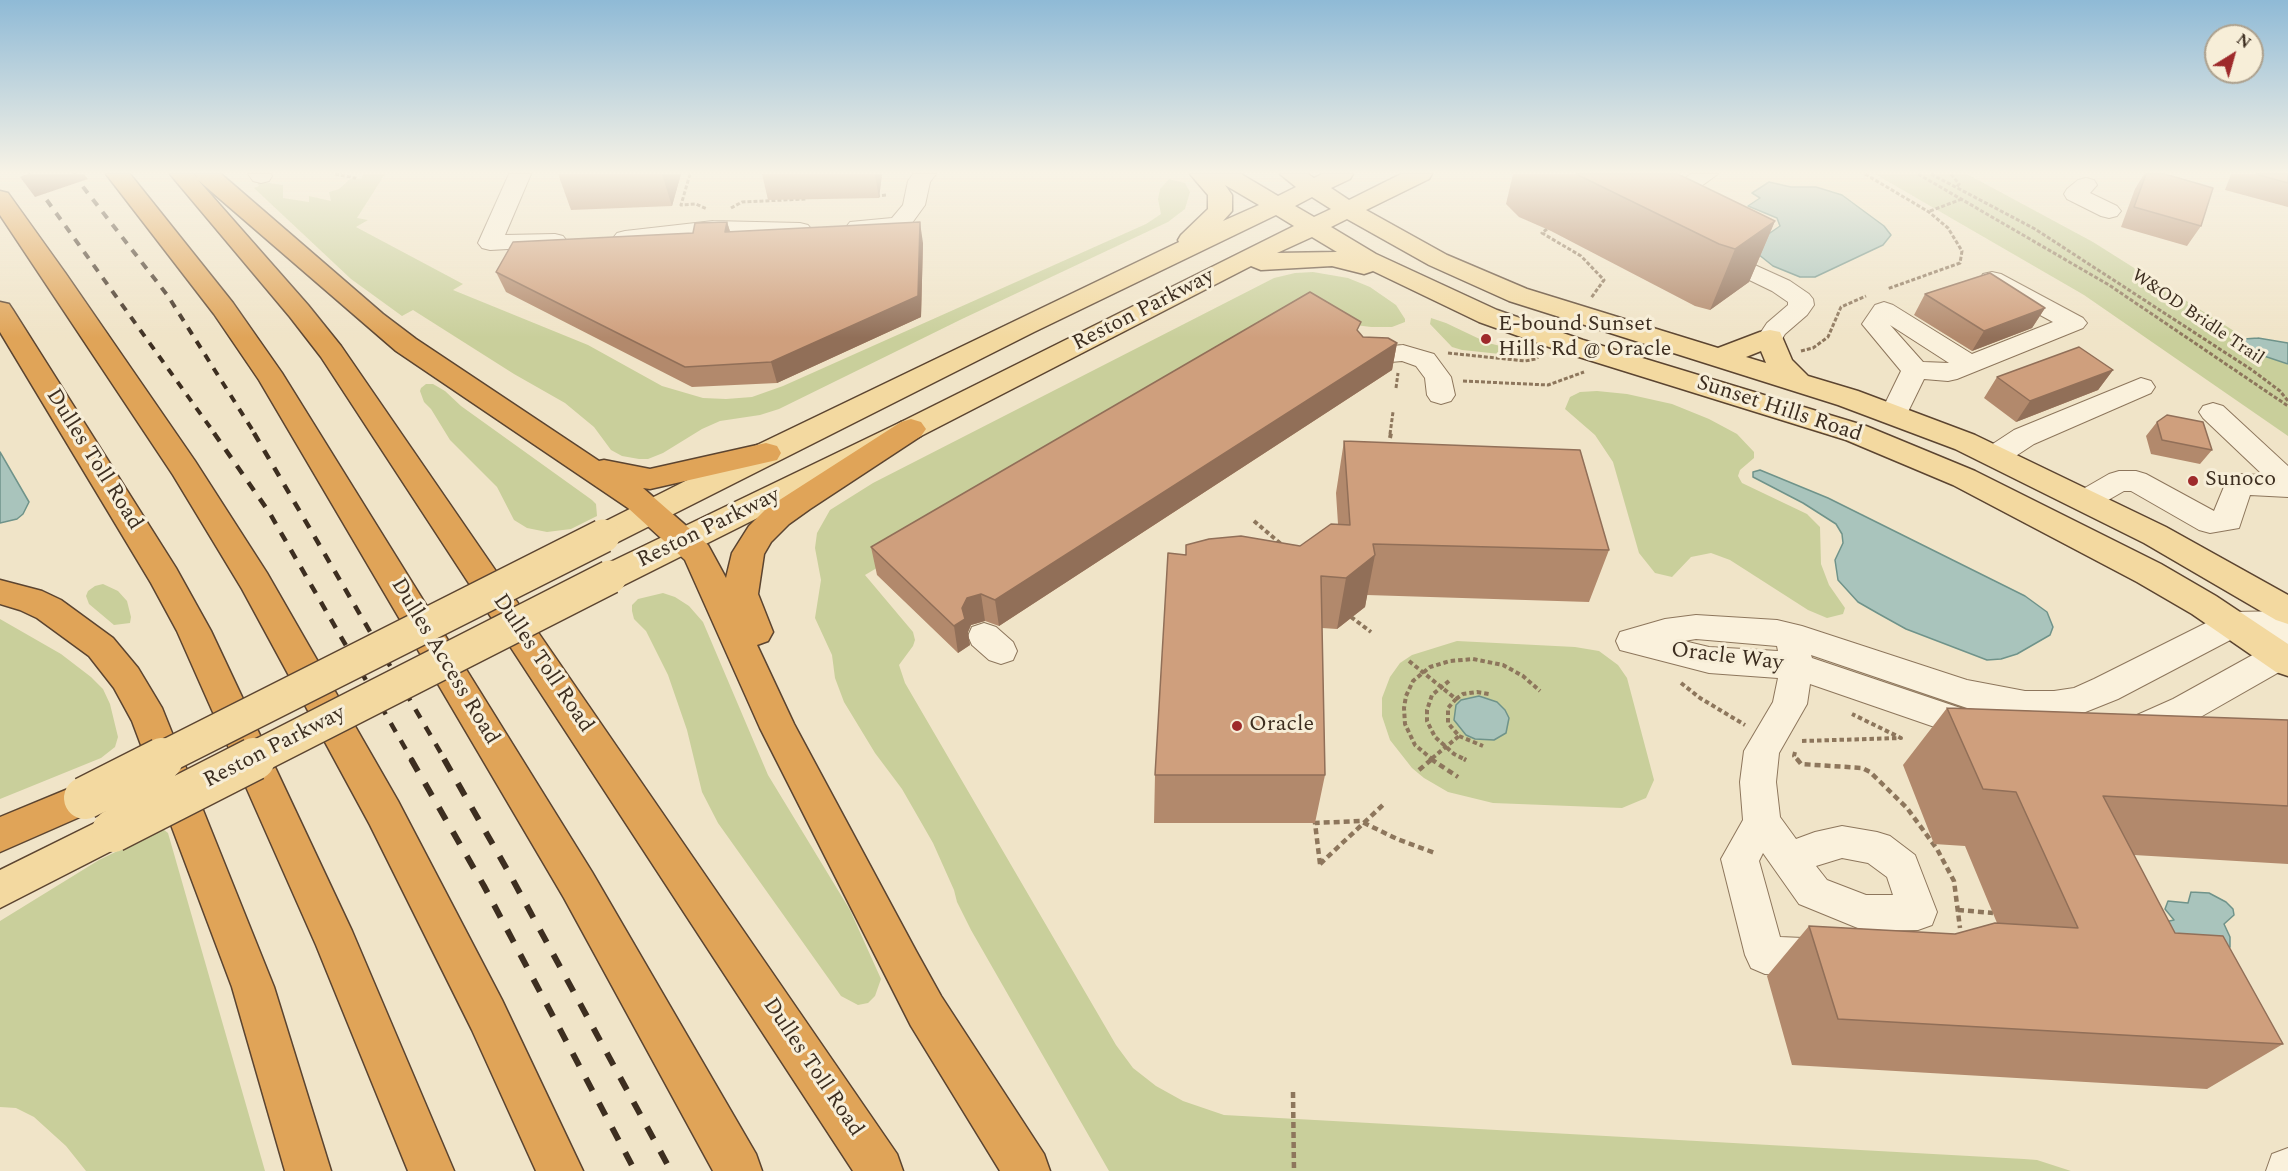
<!DOCTYPE html>
<style>
body{margin:0}
#map{position:relative;width:2288px;height:1171px;overflow:hidden;background:#f0e4c8;font-family:Spectral,serif}
canvas{display:block}
.north{position:absolute;left:2204px;top:24px;width:60px;height:60px;box-sizing:border-box;background:#f7eed8;border:2px solid #ada18e;border-radius:50%;rotate:37deg;font-size:16px;font-weight:700;line-height:24px;text-align:center;color:#3d2e20}
.north::after{content:'';display:block;margin:auto;width:21px;height:27px;background:#9e2a2b;clip-path:polygon(50% 0,100% 100%,50% 72%,0 100%)}
</style>
<div id="map">
<canvas width="2288" height="1171"></canvas>
<div class="north">N</div>
</div>
<script>
const context = document.querySelector('canvas').getContext('2d');
context.lineJoin = 'round';
function fillPath(path, color) { context.fillStyle = color; context.fill(path, 'evenodd'); }
const toPath = rows => new Path2D(rows.map(r => 'M' + r).join(''));
function trace(path, color, width, dash) { context.strokeStyle = color; context.lineWidth = width; context.lineCap = dash ? 'butt' : 'round'; context.setLineDash(dash || []); context.stroke(path); }
function label(font, color, halo, rows, align = 'center') {
  context.font = font + ' Spectral,serif'; context.lineWidth = 6; context.setLineDash([]); context.textBaseline = 'middle'; context.strokeStyle = halo; context.fillStyle = color; for (const [text, x, y, turn = 0] of rows) {
    context.save(); context.translate(x, y); context.rotate((+turn || 0) * Math.PI / 180); context.textAlign = isNaN(turn) ? turn : align; if (halo) context.strokeText(text, 0, 0); context.fillText(text, 0, 0); context.restore();
  }
}
const green = toPath([
 [363,174,385,174,357,218,368,220,356,227,463,284,453,290,588,345,662,386,703,398,726,399,752,397,783,386,1146,224,1161,214,1158,199,1160,189,1169,179,1185,183,1190,192,1185,209,1168,222,962,319,779,409,760,415,720,421,702,429,663,453,648,459,639,459,622,456,611,450,594,427,565,403,514,374,413,310,402,316,351,279,254,188,259,186,256,181,283,185,283,198,309,202,309,196,331,201,329,192,339,189,350,179,361,179],
 [1875,174,1967,174,2093,242,2288,365,2288,436,2084,295],
 [1313,272,1348,278,1370,287,1396,305,1405,319,1405,322,1392,327,1371,327,1355,325,1309,311,865,575,913,632,915,640,913,646,899,665,905,683,1116,1045,1133,1068,1156,1086,1183,1101,1224,1115,2024,1159,2037,1160,2071,1171,1109,1171,971,930,957,902,954,890,933,843,902,789,875,753,844,702,835,678,832,655,815,618,821,580,815,548,817,533,830,510,873,483,1274,278,1295,273],
 [1431,318,1446,323,1488,343,1517,350,1519,356,1462,350,1452,347,1430,324],
 [426,384,433,384,445,391,461,406,592,500,596,504,597,516,571,529,547,532,527,528,514,520,497,487,450,440,431,409,424,402,420,391,421,388],
 [1597,391,1627,394,1672,404,1709,419,1737,434,1754,452,1754,458,1740,470,1738,476,1742,483,1807,514,1820,527,1821,564,1829,585,1845,608,1843,614,1827,618,1808,610,1730,560,1711,553,1691,557,1672,577,1655,573,1639,553,1613,462,1595,435,1565,409,1570,397,1580,392],
 [103,584,118,591,127,601,131,617,130,623,114,625,89,604,86,596,88,591,95,586],
 [663,593,675,597,689,606,703,622,768,775,850,910,881,979,875,996,868,1003,858,1005,841,996,718,823,702,792,687,730,668,675,646,631,634,619,632,611,632,605,638,599],
 [0,619,61,654,91,677,103,689,110,704,118,737,115,747,101,758,0,799],
 [1457,641,1575,647,1599,651,1618,665,1627,678,1654,780,1646,798,1622,808,1493,803,1448,792,1424,778,1412,768,1390,740,1382,716,1382,698,1390,677,1400,663,1412,655],
 [163,829,168,833,265,1171,86,1171,66,1146,34,1117,16,1108,0,1107,0,921,99,860]
]);
const water = toPath([
 [1769,182,1791,187,1816,187,1842,195,1884,226,1891,235,1883,245,1815,277,1800,277,1773,266,1758,254,1757,242,1780,226,1777,218,1748,206,1760,198,1752,193,1769,182],
 [2258,338,2288,343,2288,364,2252,352,2242,344,2244,339,2258,338],
 [0,452,29,502,23,514,17,519,0,523,0,452],
 [1760,470,1828,498,2025,596,2047,612,2053,627,2050,635,2017,654,2001,659,1987,660,1906,629,1879,614,1858,602,1838,580,1835,560,1843,543,1842,534,1836,524,1803,503,1753,477,1753,472,1760,470],
 [1479,696,1497,702,1505,710,1509,718,1506,733,1494,740,1475,739,1466,735,1454,720,1456,705,1461,700,1479,696],
 [2191,892,2209,893,2226,902,2233,909,2234,915,2224,924,2230,937,2230,947,2195,964,2150,925,2174,920,2165,909,2168,901,2188,903,2191,892]
]);
const pathFar2 = toPath([
 [335,174,355,178,356,174],
 [690,174,681,205,696,204,707,209],
 [1865,174,1929,212,1948,228,1962,251,1960,263,1887,289],
 [1918,174,2109,285,2288,406],
 [1931,174,2035,229,2252,370,2280,391,2288,401],
 [1951,174,1959,184,1957,187],
 [876,196,887,195],
 [731,208,742,202,806,199],
 [1930,211,1962,199],
 [1547,229,1542,233,1581,256,1604,280,1591,298],
 [1801,351,1813,348,1828,337,1841,307,1866,296],
 [1448,353,1525,361,1536,359,1540,355],
 [1463,381,1548,385,1584,372],
 [1396,388,1398,373],
 [1390,434,1393,412]
]);
const pathFar1 = toPath([
 [1390,438,1391,433],
 [1254,521,1281,544],
 [1351,617,1371,632],
 [1409,661,1456,699,1448,708,1448,723,1459,736,1430,760],
 [1449,681,1432,695,1427,710,1427,721,1435,737,1454,754,1466,760],
 [1681,683,1700,698,1745,725],
 [1456,699,1463,694,1477,692,1489,694],
 [1459,736,1483,746],
 [1802,741,1901,738,1852,714],
 [1795,752,1794,756,1798,760],
 [1433,760,1415,745,1405,724,1404,708,1406,696,1413,681,1430,667,1450,661,1473,659,1503,665,1523,676,1540,691]
]);
const path = toPath([
 [1431,759,1458,777],
 [1464,759,1466,760],
 [1797,759,1801,764,1862,768,1870,772,1907,808,1937,849,1954,881,1960,928],
 [1419,770,1432,759],
 [1320,864,1315,823,1360,821,1397,839,1435,853],
 [1320,864,1385,803],
 [1958,910,1993,913],
 [1293,1092,1294,1171]
]);
const minor = toPath([
 [248,174,271,174,272,176,269,181,261,183,253,181,248,174],
 [509,174,531,174,505,235,555,234,563,236,567,241,563,246,490,250,482,248,478,243,509,174],
 [913,174,936,174,930,182,925,205,907,230,858,234,850,232,846,227,850,222,892,218,903,205,908,181,913,174],
 [1691,174,1718,174,1668,210,1660,212,1652,210,1649,205,1652,200,1691,174],
 [2086,178,2094,180,2097,185,2090,193,2117,206,2121,211,2117,216,2109,218,2101,216,2067,199,2064,194,2067,189,2078,180,2086,178],
 [713,221,800,223,808,225,812,230,808,235,800,237,713,235,625,245,617,243,613,238,617,233,625,231,713,221],
 [1715,247,1790,281,1809,294,1813,299,1814,305,1807,315,1785,334,1779,344,1770,346,1761,344,1757,338,1767,323,1788,305,1788,302,1772,291,1706,259,1703,254,1706,249,1715,247],
 [1992,272,2001,274,2083,318,2087,323,2083,328,1957,379,1948,381,1924,379,1904,420,1894,423,1884,420,1880,414,1901,371,1862,324,1875,305,1884,302,1893,305,1972,354,2053,322,1983,284,1980,279,1983,274,1992,272],
 [1890,325,1949,363,1923,362,1890,325],
 [1403,345,1434,354,1451,377,1455,395,1451,401,1441,404,1431,401,1427,395,1425,378,1416,366,1402,361,1368,364,1359,362,1355,356,1359,350,1368,348,1403,345],
 [2141,378,2151,381,2155,387,2151,393,2034,444,2005,463,1995,466,1985,463,1981,456,1985,449,2014,430,2141,378],
 [2213,403,2223,406,2288,466,2288,497,2250,495,2239,528,2210,533,2199,530,2131,491,2124,491,2096,507,2086,510,2076,507,2071,500,2076,493,2109,474,2119,471,2136,471,2146,474,2214,511,2228,477,2238,474,2263,475,2203,418,2199,412,2203,406,2213,403],
 [2288,611,2288,667,2197,719,2131,747,2119,743,2114,733,2119,723,2173,699,2267,647,2276,636,2238,636,2118,699,2078,715,2054,719,2025,719,1967,708,1811,655,1812,658,1993,719,1998,729,1993,739,1981,743,1810,684,1807,704,1779,753,1776,782,1780,817,1796,839,1815,832,1842,826,1877,832,1890,836,1915,855,1937,912,1932,925,1918,930,1865,931,1799,904,1763,853,1759,861,1780,937,1826,939,1840,945,1846,958,1840,971,1826,977,1765,974,1751,968,1745,955,1721,859,1743,820,1740,782,1744,751,1773,702,1778,678,1709,673,1620,650,1616,641,1620,632,1665,619,1696,615,1777,620,1802,626,1967,680,2025,691,2054,691,2074,688,2094,679,2222,615,2233,612,2288,611],
 [1696,639,1777,646,1778,651,1709,647,1684,641,1696,639],
 [1842,858,1868,863,1887,877,1893,895,1866,895,1827,880,1816,866,1842,858],
 [984,623,996,627,1013,642,1017,651,1013,660,1001,664,989,660,972,645,968,636,972,627,984,623],
 [2288,1148,2288,1171,2266,1171,2272,1154,2288,1148]
]);
const major = toPath([
 [1190,174,1241,174,1278,196,1296,187,1280,174,1308,174,1314,178,1322,174,1353,174,1350,179,1331,188,1349,200,1401,174,1432,174,1429,179,1366,210,1447,255,1527,289,1718,348,1760,332,1770,330,1780,332,1792,360,1808,376,1858,391,1975,435,2166,527,2288,595,2288,624,2276,620,2144,543,1955,449,1838,405,1509,301,1429,265,1347,219,1331,227,1376,254,1497,310,1583,340,1866,426,1975,471,2161,564,2216,596,2288,644,2288,676,2276,672,2192,614,2137,582,1953,485,1846,440,1563,352,1479,322,1373,271,1364,274,1332,266,1261,270,1251,266,921,436,622,586,610,589,598,586,594,577,598,568,901,422,1294,226,1276,215,1034,332,614,544,603,547,592,544,587,536,592,528,755,446,1179,242,1178,240,1181,235,1208,209,1208,195,1190,174],
 [1225,185,1259,205,1223,221,1232,211,1232,195,1225,185],
 [1312,197,1331,209,1314,217,1295,206,1312,197],
 [1312,237,1337,252,1277,253,1312,237],
 [1761,351,1766,363,1746,357,1761,351],
 [113,814,127,819,132,831,127,843,0,908,0,870,113,814]
]);
const highway = toPath([
 [106,174,130,174,233,303,282,373,592,872,756,1154,762,1171,713,1171,564,898,259,380,214,314,106,174],
 [170,174,194,174,197,178,195,174,221,174,383,314,416,339,599,461,604,460,650,469,766,443,777,446,781,453,777,460,650,489,643,488,708,545,726,578,732,553,737,545,749,526,767,508,901,422,911,419,921,422,926,429,921,436,810,509,789,524,771,542,764,554,758,594,773,632,768,641,757,645,794,724,916,951,941,996,1044,1154,1050,1171,1000,1171,911,1026,760,728,685,560,628,508,396,351,198,180,308,305,341,346,897,1154,903,1171,853,1171,321,357,290,317,170,174],
 [0,191,8,193,66,274,195,461,267,573,398,801,502,1000,583,1171,536,1171,472,1030,370,825,242,589,173,475,0,215,0,191],
 [0,302,9,304,13,310,176,568,211,631,352,931,454,1171,408,1171,316,945,177,631,151,583,0,332,0,302],
 [0,580,42,591,61,600,113,638,138,668,162,708,274,987,331,1171,285,1171,232,987,132,721,114,688,89,656,37,618,20,610,0,604,0,580],
 [85,782,98,787,104,798,98,809,0,852,0,817,85,782]
]);
const railFar2 = toPath([
 [28,174,215,434],
 [73,174,168,296,255,434]
]);
const railFar1 = toPath([
 [214,433,269,512,412,760],
 [254,433,445,760]
]);
const rail = toPath([
 [411,759,484,886,635,1171],
 [444,759,508,871,671,1171]
]);
const majorBridgeFar1 = toPath([
 [159,760,603,536],
 [251,760,610,577]
]);
const majorBridge = toPath([
 [85,798,162,759],
 [113,831,254,759]
]);
const wall = toPath([
 [558,174,681,174,672,206,571,210],
 [762,174,882,174,879,198,768,200],
 [1513,174,1678,174,1775,221,1749,282,1710,310,1695,306,1551,231,1519,217,1506,204],
 [2144,174,2165,174,2201,226,2187,246,2121,227,2135,189],
 [2231,174,2288,174,2288,207,2225,190],
 [727,222,730,231,923,243,921,317,777,383,692,387,506,292,496,272,693,233],
 [1925,294,2045,308,2032,328,1972,351,1914,315],
 [1359,333,1363,337,1397,343,1392,370,999,626,985,621,971,625,968,632,970,645,958,653,877,575,871,547],
 [2113,370,2098,390,2016,422,1984,398,1997,377],
 [2157,422,2212,450,2200,464,2151,454,2146,436],
 [1344,441,1609,550,1589,602,1367,595,1365,607,1337,629,1322,628,1325,775,1315,823,1154,823,1155,775,1186,555,1300,546,1338,524,1336,493],
 [1947,708,2288,720,2288,864,2134,855,2175,933,2283,1044,2207,1089,1792,1065,1767,976,1809,926,1955,934,1997,923,1965,846,1934,844,1903,765]
]);
const shadedWall = toPath([
 [27,174,84,174,88,179,35,197,20,177],
 [662,174,681,174,672,206],
 [875,174,882,174,879,198],
 [1775,221,1749,282,1710,310,1735,249],
 [727,222,733,242,725,232],
 [920,222,923,243,921,317,777,383,771,362],
 [2045,308,2032,328,1972,351,1984,331],
 [1397,343,1392,370,999,626,995,600],
 [2113,370,2098,390,2016,422,2030,401],
 [1375,555,1365,607,1337,629,1346,578],
 [981,594,985,621,971,625,968,632,970,645,958,653,954,626,967,598]
]);
const building = toPath([
 [1576,174,1678,174,1775,221,1735,249,1719,244,1576,174],
 [2146,174,2165,174,2213,188,2201,226,2134,207,2146,174],
 [2256,174,2288,174,2288,183,2256,174],
 [727,222,725,232,920,222,918,296,771,362,685,367,496,272,513,242,693,233,695,223,727,222],
 [1990,273,2045,308,1984,331,1925,294,1990,273],
 [1310,292,1361,322,1357,330,1363,337,1388,338,1397,343,995,600,981,594,967,598,962,608,965,619,954,626,871,547,1310,292],
 [2079,347,2113,370,2030,401,1997,377,2079,347],
 [2167,415,2203,422,2212,450,2162,440,2157,422,2167,415],
 [1344,441,1580,450,1609,550,1373,544,1375,555,1346,578,1321,576,1325,775,1155,775,1168,553,1186,555,1186,545,1209,539,1241,536,1300,546,1331,524,1350,525,1344,441],
 [1947,708,2288,720,2288,806,2103,796,2175,933,2223,936,2283,1044,1838,1019,1809,926,1955,934,1995,923,2078,928,2016,792,1983,789,1947,708]
]);
const markers = [
 [1486,339,6,"#9e2a2b"],
 [2193,481,6,"#9e2a2b"],
 [1237,726,6,"#9e2a2b"]
];
const farStreetnames = [
 ["W&OD Bridle Trail",2197,318,34]
];
const streetNames = [
 ["Reston Parkway",1144,311,-27],
 ["Sunset Hills Road",1779,410,18],
 ["Dulles Toll Road",93,460,58],
 ["Reston Parkway",709,529,-26],
 ["Oracle Way",1727,658,7],
 ["Dulles Access Road",444,662,59],
 ["Dulles Toll Road",542,664,56],
 ["Reston Parkway",275,748,-27],
 ["Dulles Toll Road",812,1068,56]
];
const poiNames = [
 ["E-bound Sunset",1498,326],
 ["Hills Rd @ Oracle",1498,351],
 ["Sunoco",2205,481],
 ["Oracle",1249,726]
];
fillPath(green, '#c9cf9b');
fillPath(water, '#a9c4bc');
trace(water, '#6f938a', 1.5);
trace(minor, '#8d765c', 2);
trace(major, '#5b4430', 3);
trace(highway, '#5b4430', 3);
trace(pathFar2, '#8d765c', 3, [4, 2]);
trace(pathFar1, '#8d765c', 4, [4.5, 3]);
trace(path, '#8d765c', 4.5, [6, 4]);
fillPath(minor, '#faf1dc');
fillPath(major, '#f3d9a0');
fillPath(highway, '#e0a458');
trace(railFar2, '#3d2e20', 4, [8, 8]);
trace(railFar1, '#3d2e20', 4.5, [10, 10]);
trace(rail, '#3d2e20', 6, [14, 14]);
trace(majorBridgeFar1, '#5b4430', 36, []);
trace(majorBridge, '#5b4430', 45, []);
trace(majorBridgeFar1, '#f3d9a0', 33);
trace(majorBridge, '#f3d9a0', 42);
fillPath(wall, '#b2896c');
fillPath(shadedWall, '#916f58');
fillPath(building, '#cf9f7d');
trace(building, '#916f58', 1.5);
const sky = context.createLinearGradient(0, 0, 0, 338);
sky.addColorStop(0, '#8fbad6');
sky.addColorStop(0.51, '#f8f3e6');
sky.addColorStop(1, '#f8f3e600');
context.fillStyle = sky;
context.fillRect(0, 0, 2288, 338);
for (const [x, y, r, color] of markers) { const dot = new Path2D(); dot.arc(x, y, r, 0, 2 * Math.PI); context.fillStyle = color; context.fill(dot); trace(dot, '#f7eed8', 2); }
label('18px', '#3d2e20', '#f7eed8', farStreetnames);
label('22px', '#3d2e20', '#f7eed8', streetNames);
label('22px', '#3d2e20', '#f7eed8', poiNames, 'left');
</script>
